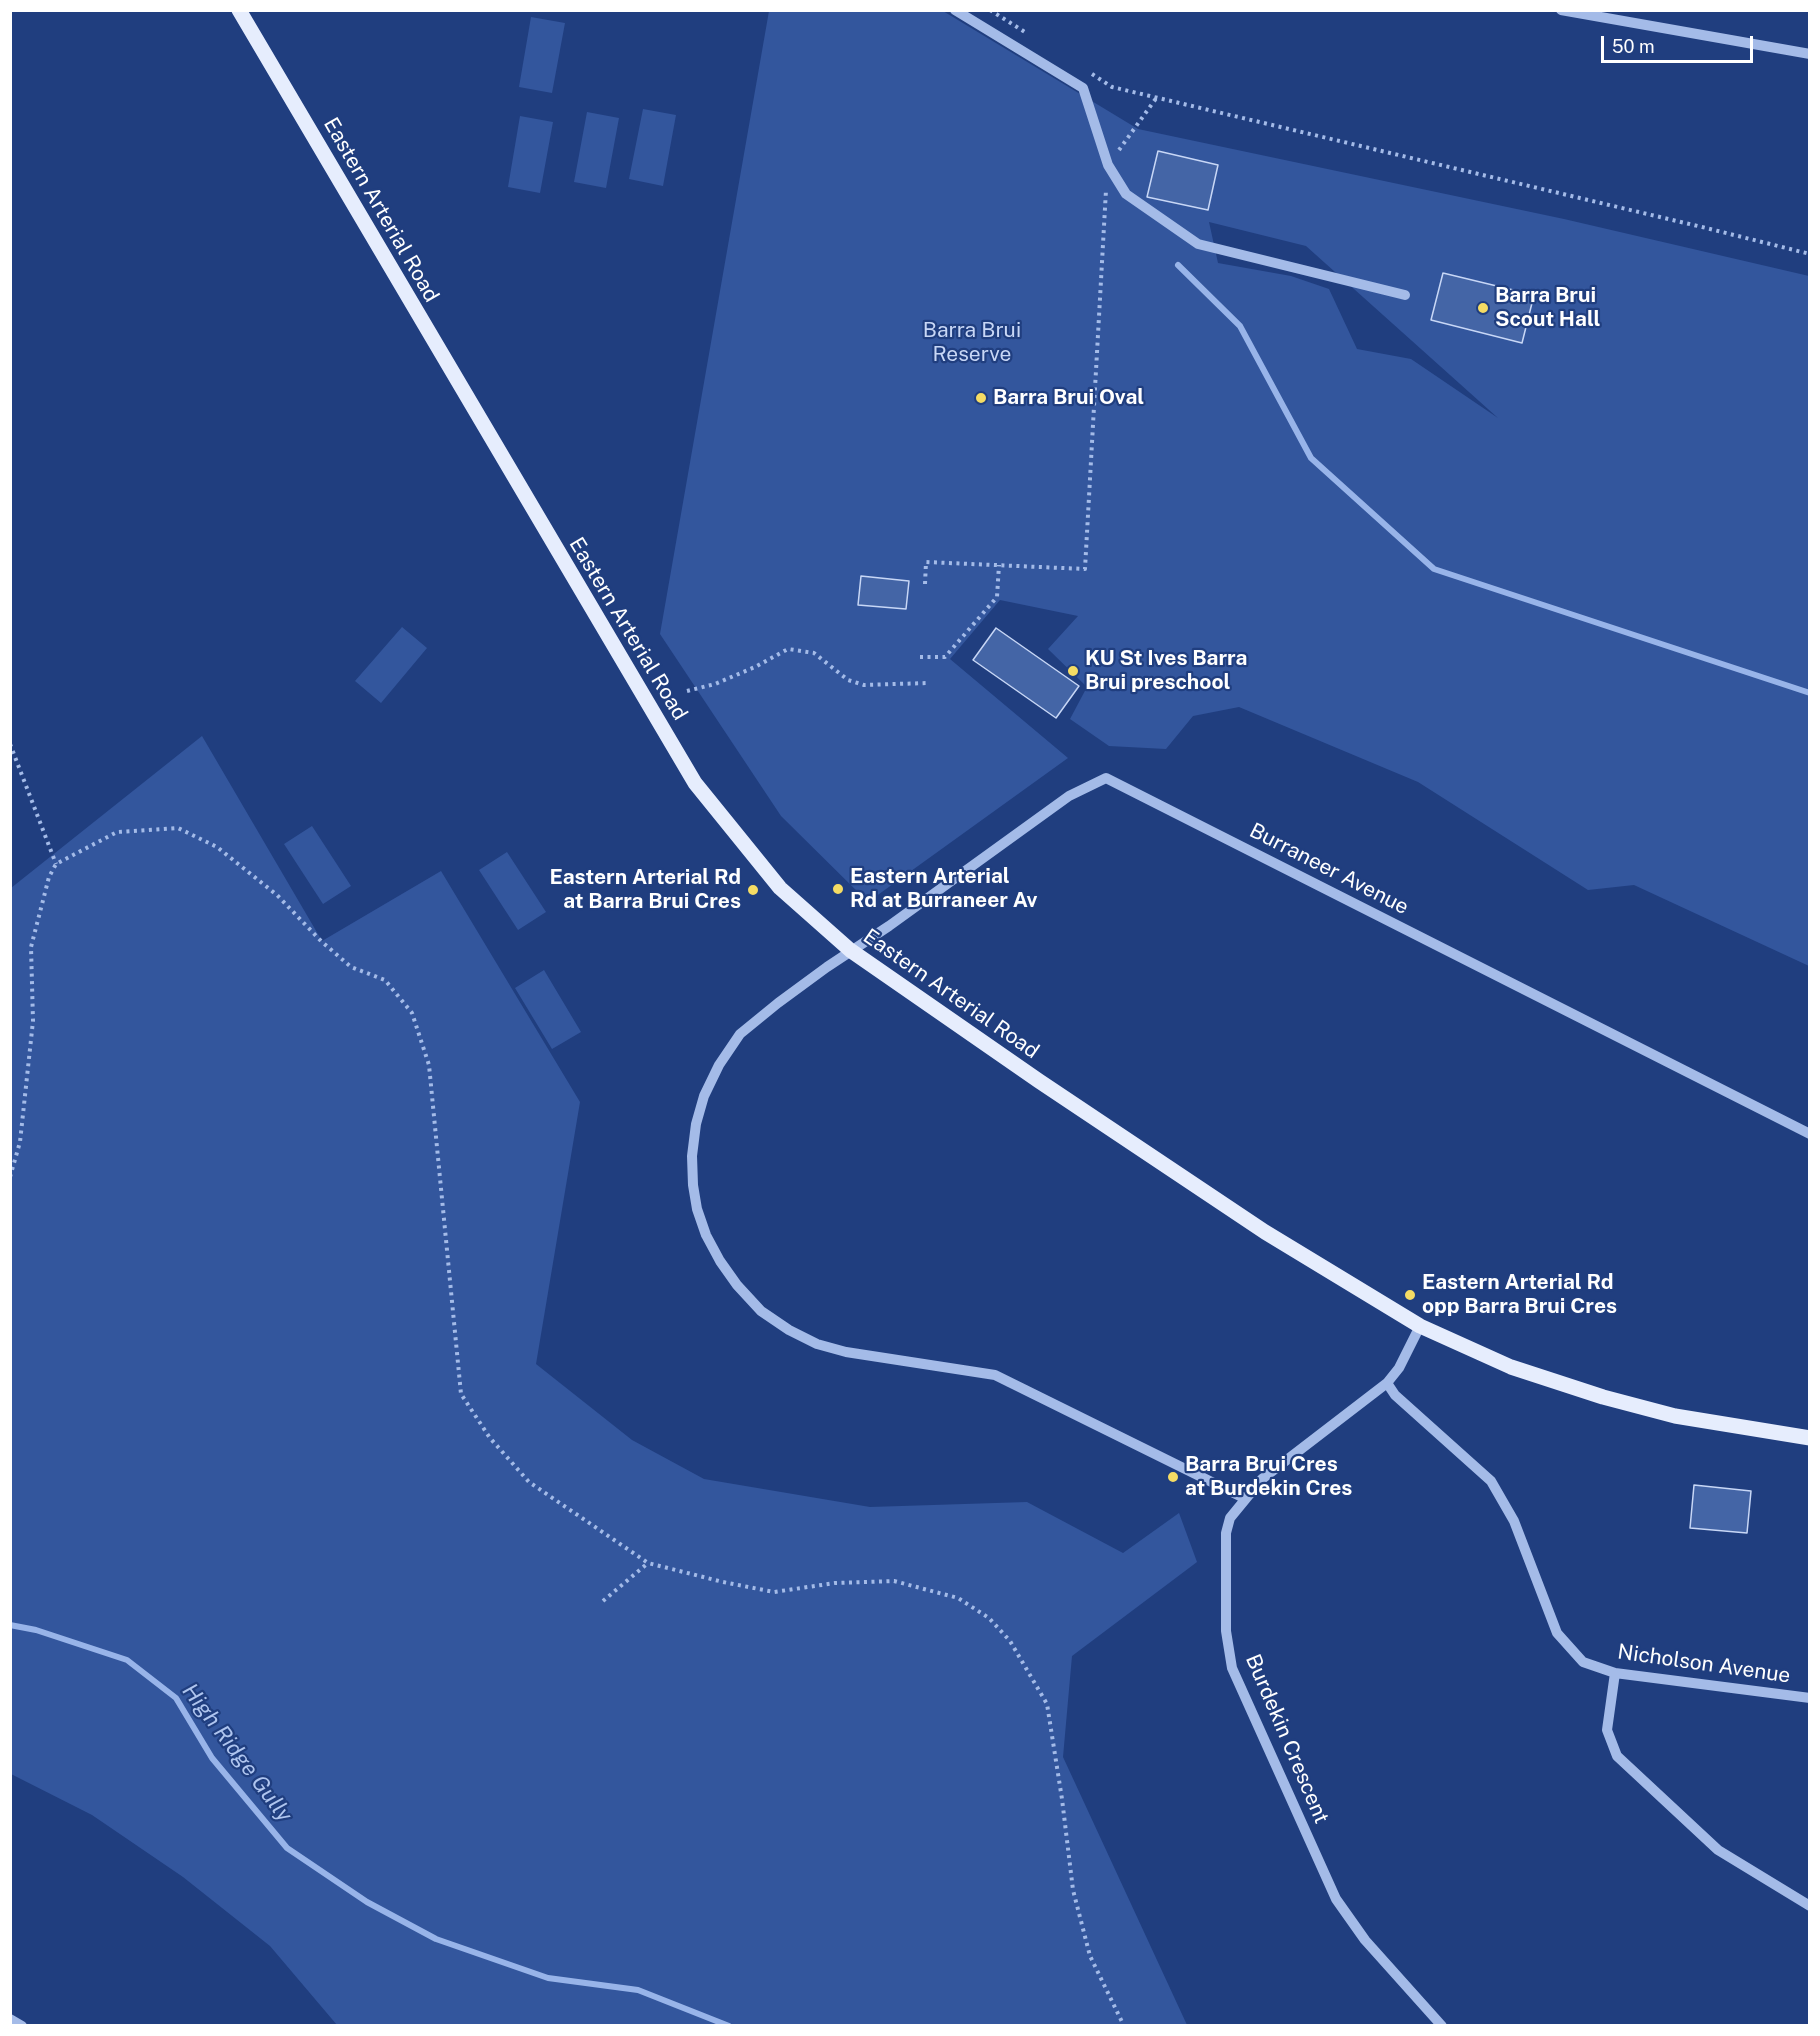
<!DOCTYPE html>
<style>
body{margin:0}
#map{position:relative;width:1820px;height:2036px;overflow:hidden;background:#203e7f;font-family:"Public Sans",sans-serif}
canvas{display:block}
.frame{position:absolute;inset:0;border:12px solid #fff;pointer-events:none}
.scale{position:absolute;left:1601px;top:36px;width:152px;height:27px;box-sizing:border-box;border:3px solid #fff;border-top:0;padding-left:8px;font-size:18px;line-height:21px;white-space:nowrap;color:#fff;-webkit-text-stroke:4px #203e7f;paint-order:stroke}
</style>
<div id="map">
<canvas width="1820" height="2036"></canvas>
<div class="frame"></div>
<div class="scale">50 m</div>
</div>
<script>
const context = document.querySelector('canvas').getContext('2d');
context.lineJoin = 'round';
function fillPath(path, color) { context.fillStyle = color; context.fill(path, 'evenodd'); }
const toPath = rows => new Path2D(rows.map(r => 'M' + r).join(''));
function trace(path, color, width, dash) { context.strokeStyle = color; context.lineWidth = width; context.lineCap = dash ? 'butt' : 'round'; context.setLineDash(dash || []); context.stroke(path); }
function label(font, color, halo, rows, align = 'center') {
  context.font = font + ' "Public Sans",sans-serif'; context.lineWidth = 4.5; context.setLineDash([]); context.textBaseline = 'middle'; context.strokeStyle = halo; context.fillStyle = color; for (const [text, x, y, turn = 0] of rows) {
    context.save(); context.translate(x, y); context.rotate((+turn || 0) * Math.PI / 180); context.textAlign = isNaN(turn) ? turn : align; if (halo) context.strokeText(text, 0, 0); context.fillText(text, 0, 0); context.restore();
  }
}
const green = toPath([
 [769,11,943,11,1138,129,1564,219,1809,276,1809,966,1634,885,1588,890,1418,782,1239,707,1193,716,1166,749,1109,746,1070,719,1087,687,1048,649,1078,616,1000,600,950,659,1068,758,868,902,781,816,660,634],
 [1209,222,1306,246,1498,418,1411,359,1357,349,1329,289,1291,276,1218,263],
 [531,17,565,23,552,93,519,87],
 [643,109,676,115,663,186,629,179],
 [587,112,619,118,606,188,574,182],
 [520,116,553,122,540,193,508,187],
 [402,627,427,648,381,703,355,681],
 [202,736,322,941,441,871,580,1102,536,1364,632,1440,704,1479,870,1507,1027,1502,1123,1553,1179,1513,1197,1562,1072,1656,1063,1757,1187,2025,337,2025,270,1946,183,1877,92,1815,11,1774,11,888],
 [312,826,351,886,323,904,284,844],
 [507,852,546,912,518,930,479,870],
 [544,970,581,1032,552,1049,515,988]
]);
const stream = toPath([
 [1178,265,1240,326,1311,458,1434,569,1810,693],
 [10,1625,36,1630,127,1660,176,1698,212,1758,287,1848,367,1902,436,1939,548,1978,638,1990,729,2026]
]);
const building = toPath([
 [1158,151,1218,165,1208,210,1147,197,1158,151],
 [1443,273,1534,295,1522,343,1431,320,1443,273],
 [861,576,909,581,906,609,858,605,861,576],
 [996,628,1079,686,1056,718,973,660,996,628],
 [1694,1485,1751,1491,1747,1533,1690,1528,1694,1485]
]);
const path = toPath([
 [990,10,1028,34],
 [1092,74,1112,87,1702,227,1810,254],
 [1119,150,1157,97],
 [925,584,926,562,1085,569,1106,190],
 [920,657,945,657,997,597,999,565],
 [687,691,715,684,755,667,788,649,814,653,848,680,864,685,928,683],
 [10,744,56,864],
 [10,1177,20,1142,33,1021,31,947,49,877,56,864,117,832,178,828,217,847,277,895,321,941,351,967,385,980,412,1013,429,1065,461,1394,490,1438,529,1482,648,1563,723,1582,774,1592,835,1583,894,1581,958,1598,989,1618,1010,1641,1047,1704,1062,1799,1073,1890,1090,1956,1124,2026],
 [603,1601,648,1563]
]);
const minor = toPath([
 [955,10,1083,88,1108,165,1126,194,1198,244,1405,295],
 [1561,10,1810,54],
 [1420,1326,1399,1368,1387,1383,1262,1479,1230,1518,1226,1533,1226,1631,1232,1668,1336,1899,1365,1940,1442,2026],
 [1387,1383,1395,1395,1491,1481,1514,1521,1557,1633,1583,1662,1615,1673,1810,1698],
 [1244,1498,995,1375,846,1352,817,1344,789,1330,761,1311,737,1285,720,1261,706,1235,697,1209,693,1185,692,1156,696,1124,704,1096,719,1065,740,1034,778,1003,827,967,889,926,1069,796,1106,778,1810,1134],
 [1615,1673,1607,1730,1617,1756,1718,1850,1810,1906],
 [10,2019,22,2026]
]);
const major = toPath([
 [239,10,695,783,780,888,850,950,1039,1081,1265,1232,1420,1326,1511,1367,1603,1397,1675,1416,1810,1438]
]);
const markers = [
 [1483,308,6,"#f5dc64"],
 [981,398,6,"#f5dc64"],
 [1073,671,6,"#f5dc64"],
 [838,889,6,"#f5dc64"],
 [753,890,6,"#f5dc64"],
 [1410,1295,6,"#f5dc64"],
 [1173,1477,6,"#f5dc64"]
];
const streetNames = [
 ["Eastern Arterial Road",381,210,60],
 ["Eastern Arterial Road",628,629,59],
 ["Burraneer Avenue",1329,869,27],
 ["Eastern Arterial Road",951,994,35],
 ["Nicholson Avenue",1704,1664,8],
 ["Burdekin Crescent",1287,1739,67]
];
const poiNames = [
 ["Barra Brui",1495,296],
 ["Scout Hall",1495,320],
 ["Barra Brui Oval",993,398],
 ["KU St Ives Barra",1085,659],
 ["Brui preschool",1085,683],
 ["Eastern Arterial",850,877],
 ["Rd at Burraneer Av",850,901],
 ["Eastern Arterial Rd",741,878,"right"],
 ["at Barra Brui Cres",741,902,"right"],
 ["Eastern Arterial Rd",1422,1283],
 ["opp Barra Brui Cres",1422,1307],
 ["Barra Brui Cres",1185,1465],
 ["at Burdekin Cres",1185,1489]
];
const parkNames = [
 ["Barra Brui",972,331],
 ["Reserve",972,355]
];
const waterNames = [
 ["High Ridge Gully",237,1753,53]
];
fillPath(green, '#33569d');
trace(stream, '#98b4e9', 6);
fillPath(building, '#4465a6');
trace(building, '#c8d7f6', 1.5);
trace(path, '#a4bbe8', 4, [3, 4.5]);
trace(minor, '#a4bbe8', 10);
trace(major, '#e6edfd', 15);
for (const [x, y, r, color] of markers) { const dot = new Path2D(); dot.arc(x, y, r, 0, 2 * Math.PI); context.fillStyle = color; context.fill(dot); trace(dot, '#203e7f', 2); }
label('21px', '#fff', '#203e7f', streetNames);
label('bold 21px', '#fff', '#203e7f', poiNames, 'left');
label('21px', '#c8d7f6', '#203e7f', parkNames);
label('italic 22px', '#afc5ef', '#203e7f', waterNames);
</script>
